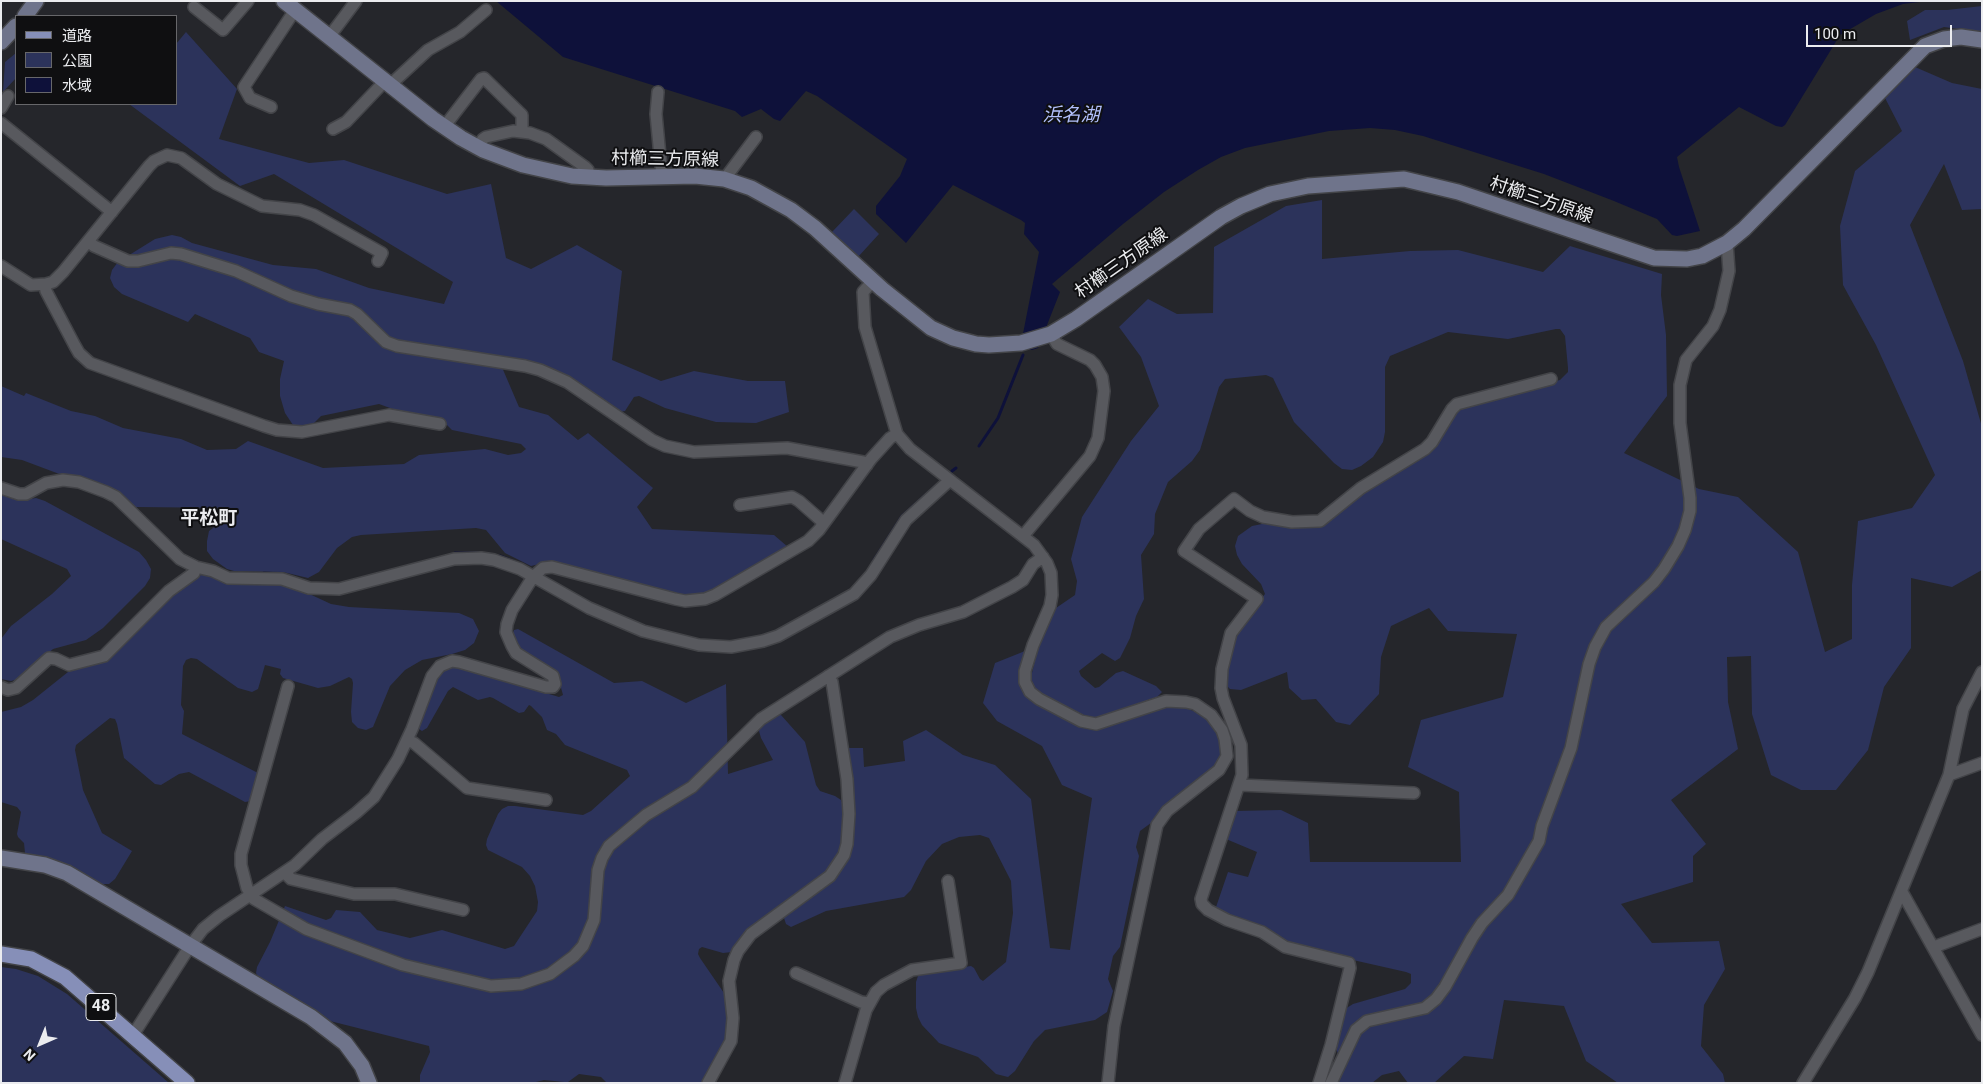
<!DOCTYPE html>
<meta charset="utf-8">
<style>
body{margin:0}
#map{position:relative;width:1983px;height:1084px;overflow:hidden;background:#25262b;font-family:Roboto,"Noto Sans JP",sans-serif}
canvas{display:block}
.frame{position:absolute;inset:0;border:2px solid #ebecef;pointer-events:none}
.legend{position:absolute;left:15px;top:15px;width:162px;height:90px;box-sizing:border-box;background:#0f0f11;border:1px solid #67676a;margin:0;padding:6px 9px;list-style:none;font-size:15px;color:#ebecef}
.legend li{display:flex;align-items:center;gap:10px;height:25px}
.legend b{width:25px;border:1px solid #67676a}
.north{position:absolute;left:15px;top:1019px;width:50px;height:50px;-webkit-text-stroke:4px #0f0f11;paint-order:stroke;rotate:224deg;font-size:14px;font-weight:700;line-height:20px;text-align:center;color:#ebecef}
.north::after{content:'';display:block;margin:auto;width:18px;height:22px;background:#ebecef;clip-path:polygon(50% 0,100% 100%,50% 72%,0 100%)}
.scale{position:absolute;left:1806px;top:25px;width:146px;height:22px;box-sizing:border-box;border:2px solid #ebecef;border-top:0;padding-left:6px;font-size:15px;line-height:18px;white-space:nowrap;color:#ebecef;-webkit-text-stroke:4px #0f0f11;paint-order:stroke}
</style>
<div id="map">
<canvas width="1983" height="1084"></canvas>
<div class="frame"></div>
<ul class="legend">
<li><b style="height:6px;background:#868fb8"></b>道路</li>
<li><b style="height:14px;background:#2c335b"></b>公園</li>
<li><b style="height:14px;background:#0e113a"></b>水域</li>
</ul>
<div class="north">N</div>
<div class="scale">100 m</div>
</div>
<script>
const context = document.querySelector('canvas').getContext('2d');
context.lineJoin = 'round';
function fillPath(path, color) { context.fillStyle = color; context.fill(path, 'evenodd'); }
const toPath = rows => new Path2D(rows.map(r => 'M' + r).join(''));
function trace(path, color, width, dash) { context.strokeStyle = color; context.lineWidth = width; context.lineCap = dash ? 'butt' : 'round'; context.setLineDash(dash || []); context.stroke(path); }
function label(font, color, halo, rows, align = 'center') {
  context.font = font + ' Roboto,"Noto Sans JP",sans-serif'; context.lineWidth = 4; context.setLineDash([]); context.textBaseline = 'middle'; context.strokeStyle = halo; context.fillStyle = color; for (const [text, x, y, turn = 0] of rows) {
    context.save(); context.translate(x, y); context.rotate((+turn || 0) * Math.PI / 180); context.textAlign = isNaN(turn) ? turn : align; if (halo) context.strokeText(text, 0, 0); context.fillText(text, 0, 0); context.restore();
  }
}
const green = toPath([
 [1982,6,1982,32,1944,27,1910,40,1907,21,1925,10,1947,10],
 [186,32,237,89,219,139,309,163,344,160,447,194,491,184,506,258,531,269,577,245,622,271,612,360,661,381,694,371,748,381,785,381,789,412,756,423,716,422,665,408,639,396,634,397,625,411,620,412,569,379,498,358,519,407,548,415,578,440,588,433,653,488,637,507,652,529,774,535,788,547,712,591,704,594,686,596,552,561,531,566,505,553,486,530,476,528,361,535,352,537,337,548,319,572,308,578,283,572,234,571,227,569,213,559,207,551,207,541,209,531,217,525,238,515,239,511,237,508,135,507,62,475,22,460,1,457,1,386,24,396,26,393,71,411,95,416,123,428,181,439,207,450,236,449,248,441,323,468,404,464,419,455,485,449,508,455,521,453,526,449,521,444,452,430,445,423,401,412,379,404,321,416,312,425,295,428,285,413,280,396,280,379,284,361,259,352,250,338,195,314,188,322,122,294,114,287,110,278,112,270,118,262,155,239,172,235,181,237,192,243,273,265,316,269,369,288,444,304,453,282,274,174,240,186,129,104,176,104,176,44],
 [16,53,16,78,3,92,5,62],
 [1915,67,1952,83,1982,89,1982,209,1962,210,1944,164,1910,225,1963,361,1982,427,1982,570,1952,587,1911,578,1911,648,1884,687,1868,750,1836,790,1801,790,1771,775,1752,714,1751,656,1727,657,1728,702,1738,749,1671,800,1706,844,1693,856,1693,882,1621,904,1652,943,1719,941,1725,969,1704,1005,1701,1046,1723,1074,1725,1083,1618,1083,1586,1061,1564,1006,1504,1000,1493,1059,1464,1056,1434,1083,1408,1083,1399,1071,1382,1075,1372,1083,1339,1083,1342,1064,1335,1046,1345,1009,1353,1004,1405,989,1411,983,1411,974,1406,972,1291,946,1215,910,1228,872,1248,877,1257,852,1226,839,1235,811,1281,810,1308,823,1310,862,1461,862,1459,792,1408,767,1421,720,1503,697,1517,634,1448,631,1429,608,1391,626,1381,657,1379,694,1350,725,1336,722,1316,699,1302,700,1289,688,1287,672,1241,690,1230,689,1226,685,1225,679,1238,628,1265,594,1261,584,1242,564,1237,555,1235,546,1238,536,1252,526,1272,522,1298,526,1345,504,1424,455,1455,412,1462,406,1560,380,1568,372,1568,368,1565,336,1560,329,1556,329,1508,339,1448,332,1390,356,1385,367,1385,432,1383,442,1373,457,1361,466,1352,470,1342,469,1334,463,1294,422,1273,378,1266,375,1225,379,1219,387,1200,450,1192,461,1168,482,1155,514,1154,534,1141,555,1144,599,1136,616,1130,638,1120,658,1115,661,1102,653,1079,671,1081,676,1095,688,1099,687,1116,673,1123,671,1156,686,1162,692,1157,697,1095,718,1084,715,1038,692,1033,685,1031,677,1038,648,1056,608,1075,595,1077,581,1071,559,1082,517,1131,441,1159,406,1141,357,1119,327,1148,299,1177,314,1213,313,1214,247,1286,206,1322,200,1322,259,1410,251,1458,250,1543,272,1570,246,1662,274,1661,295,1666,335,1667,396,1624,453,1699,489,1738,497,1798,552,1825,652,1852,639,1852,585,1858,521,1912,508,1935,475,1876,345,1843,285,1840,226,1855,171,1902,131,1884,96],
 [854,209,879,234,858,257,832,232],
 [1,495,19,501,36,498,45,501,139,552,146,560,151,569,150,578,145,586,103,628,86,640,53,649,18,679,11,681,1,679,1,639,11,626,52,594,71,576,67,569,1,539],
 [201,575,290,585,331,604,349,607,459,613,473,619,479,631,474,643,465,650,452,654,422,660,405,670,390,686,373,727,366,730,358,728,352,722,351,712,353,683,352,679,349,677,330,686,318,688,283,678,280,674,281,669,265,665,258,689,252,692,238,688,197,659,191,658,186,660,183,666,181,705,184,711,182,734,258,773,251,801,245,802,189,772,179,774,161,785,155,784,124,758,117,724,115,719,110,718,76,745,75,750,83,790,102,833,132,851,115,879,109,884,97,884,28,855,25,853,24,843,18,837,17,834,21,812,17,807,1,802,1,712,21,707,33,700,68,672,84,665,172,595],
 [518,629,614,683,642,681,686,703,726,684,728,774,773,760,761,738,759,731,760,726,776,714,781,715,805,742,816,785,820,791,835,796,841,800,844,807,844,831,840,854,827,873,732,952,723,953,702,947,699,949,698,954,700,958,724,993,729,1016,727,1039,703,1083,607,1083,601,1077,579,1074,568,1082,564,1082,544,1080,532,1083,420,1083,420,1075,430,1052,429,1046,326,1020,259,979,256,973,257,967,270,942,285,906,326,920,331,918,336,910,360,912,377,930,410,938,442,930,505,949,514,946,537,911,538,902,535,886,530,876,522,867,488,850,486,845,487,839,498,814,502,809,508,806,515,806,583,815,591,811,630,776,627,770,565,745,556,734,547,730,542,717,531,706,529,705,524,712,519,713,493,698,490,697,478,700,453,687,448,691,427,728,422,731,419,729,418,726,438,673,453,665,559,697,563,695,557,673,520,649,516,644,513,633,514,630],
 [1025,651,1019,677,1020,684,1026,696,1036,704,1079,726,1087,729,1104,728,1167,707,1184,707,1200,714,1207,719,1217,733,1221,748,1221,755,1215,767,1163,807,1151,823,1140,831,1136,847,1139,856,1120,947,1113,956,1108,979,1113,991,1107,1012,1095,1020,1045,1030,1034,1041,1015,1071,1008,1077,996,1074,978,1057,939,1043,922,1025,918,1017,916,1008,916,982,918,976,922,973,971,966,974,968,980,979,983,981,1006,962,1013,913,1011,881,989,838,980,835,959,837,942,844,926,861,911,890,904,897,826,911,791,927,786,924,784,918,787,914,834,879,848,857,847,748,863,748,864,767,905,761,903,741,926,730,963,755,995,765,1031,799,1050,948,1070,950,1092,798,1062,785,1042,746,997,721,983,703,995,663],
 [1,967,16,969,38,976,67,994,169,1083,1,1083]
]);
const water = toPath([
 [496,1,1928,1,1903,4,1876,14,1840,35,1785,125,1782,127,1776,126,1739,107,1677,157,1679,167,1700,231,1677,236,1672,235,1657,219,1614,201,1544,174,1423,136,1395,130,1370,128,1329,131,1245,148,1221,157,1198,170,1164,192,1123,224,1052,284,1060,292,1038,348,1032,350,1020,349,1039,252,1024,234,1025,223,1021,220,953,185,906,243,876,214,876,206,900,176,907,159,817,96,806,91,780,121,774,119,761,109,742,117,735,111,563,57]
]);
const stream = toPath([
 [979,446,998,418,1023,355],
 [952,471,956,468],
 [455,553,479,553],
 [500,556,515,562],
 [874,560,902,516,940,482],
 [264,573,280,574]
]);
const street = toPath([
 [194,7,223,30,248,1],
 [329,37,356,1],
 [390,85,428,50,460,32,486,10],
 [658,92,656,114,662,177],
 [271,107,250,98,244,87,295,10],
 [1,108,8,96],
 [1,123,112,212],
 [444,127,481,79,484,78,522,115,522,131],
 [333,129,346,122,385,81],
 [478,147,483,139,486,137,513,131,530,133,546,139,585,167,588,170,589,178],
 [727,180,729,173,756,137],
 [88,241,94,246,128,261,138,261,171,253,181,254,236,271,291,296,318,304,350,310,357,314,386,342,397,346,525,366,540,370,567,382,652,440,665,446,694,452,787,448,863,462,867,465],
 [1,266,31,285,46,284,53,282,63,272,149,166,154,161,167,155,181,158,217,184,262,206,300,210,314,215,382,253,378,261],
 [873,281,863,292,865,327,897,434,910,449,1034,545,1047,563,1051,573,1052,595,1050,606,1033,645,1025,671,1025,682,1030,692,1039,699,1081,721,1096,724,1166,701,1186,702,1195,704,1211,715,1222,730,1225,739,1227,756,1219,770,1167,811,1157,825,1114,1026,1108,1083],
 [45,285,46,291,75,346,79,353,90,363,264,426,277,430,302,432,389,415,440,424],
 [1,488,19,494,26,494,46,483,63,480,79,482,106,492,116,497,180,559,196,567,213,571,228,578,282,579,309,588,339,589,454,559,481,558,494,560,520,569,589,608,643,631,699,645,731,647,763,641,778,636,854,594,871,575,906,520,950,480],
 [740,505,792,497,799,501,824,523],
 [1023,536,1090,456,1098,438,1104,391,1102,377,1095,365,1090,360,1057,344,1051,334],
 [288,686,241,854,241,865,247,888,254,899,306,929,403,965,491,986,521,984,550,974,574,956,583,946,594,920,598,870,602,858,609,846,646,815,692,787,761,719,890,637,919,625,963,612,1012,587,1023,580,1033,564,1043,557],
 [1,687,8,690,16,688,49,658,56,659,69,665,104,656,169,591,194,573,196,567],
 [407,740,414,743,467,788,546,800],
 [1949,775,1982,763],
 [1240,785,1414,793],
 [285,873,291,879,354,894,395,894,463,910],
 [1902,892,1982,1035],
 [1934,947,1982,929],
 [796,973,861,1002,869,1003],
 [133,1035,190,946,203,929,219,916,295,865,322,839,356,813,374,797,398,759,412,729,432,676,440,666,452,661,459,662,546,687,553,687,555,684,553,676,516,653,512,646,506,632,507,624,512,610,533,577,543,568,552,567,675,599,685,601,705,599,715,595,808,541,819,530,871,459,890,438,897,434],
 [708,1083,731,1041,733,1018,729,981,734,960,738,951,751,934,830,876,844,855,847,844,849,814,847,779,832,682,828,676],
 [845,1083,866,1010,876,992,884,985,912,970,961,963,948,881],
 [1319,1083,1331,1045,1350,968,1349,963,1285,947,1262,932,1227,920,1208,910,1202,904,1201,899,1242,775,1241,745,1223,698,1221,688,1222,669,1231,633,1257,599,1184,551,1199,529,1234,499,1250,511,1263,517,1292,522,1320,521,1361,488,1425,449,1432,442,1452,409,1457,404,1551,379],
 [1331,1083,1356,1030,1367,1021,1425,1008,1436,999,1445,987,1472,938,1482,923,1508,895,1539,841,1542,826,1571,748,1589,664,1595,647,1606,627,1654,582,1664,569,1678,546,1685,530,1690,511,1690,498,1680,423,1680,385,1686,360,1713,326,1720,310,1729,271,1727,243],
 [1803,1083,1855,998,1868,972,1949,775,1963,709,1982,672]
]);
const secondary = toPath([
 [284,1,433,119,461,138,483,150,523,165,572,176,606,178,695,176,724,179,751,188,791,210,815,228,882,289,931,328,953,338,976,344,989,345,1021,343,1051,334,1076,319,1221,217,1241,206,1270,194,1308,186,1404,179,1458,192,1654,258,1687,259,1702,256,1727,243,1744,229,1925,46,1944,39,1961,37,1982,40],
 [25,16,36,1],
 [1,42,16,26],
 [1,858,45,865,67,873,311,1017,345,1043,362,1066,369,1083]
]);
const primary = toPath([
 [1,954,31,959,65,977,187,1083]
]);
const shields = [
 [101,1007,30]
];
const shieldNames = [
 ["48",101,1007]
];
const streetNames = [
 ["村櫛三方原線",665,160,1],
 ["村櫛三方原線",1541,201,19],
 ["村櫛三方原線",1122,264,-35]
];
const waterNames = [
 ["浜名湖",1071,116]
];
const neighbourhoodNames = [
 ["平松町",209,519]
];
fillPath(green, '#2c335b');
fillPath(water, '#0e113a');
trace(stream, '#0e113a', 3);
trace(street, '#434448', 14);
trace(secondary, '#434448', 18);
trace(primary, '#434448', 18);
trace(street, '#58595e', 11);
trace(secondary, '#6f748b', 15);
trace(primary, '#868fb8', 15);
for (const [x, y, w] of shields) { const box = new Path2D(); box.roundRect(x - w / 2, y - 13.5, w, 27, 4); context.fillStyle = '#0f0f11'; context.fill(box); trace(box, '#ebecef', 1); }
label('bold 16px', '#ebecef', null, shieldNames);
label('18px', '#ebecef', '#0f0f11', streetNames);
label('italic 19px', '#b1bffb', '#0f0f11', waterNames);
label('bold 19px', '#ebecef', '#0f0f11', neighbourhoodNames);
</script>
